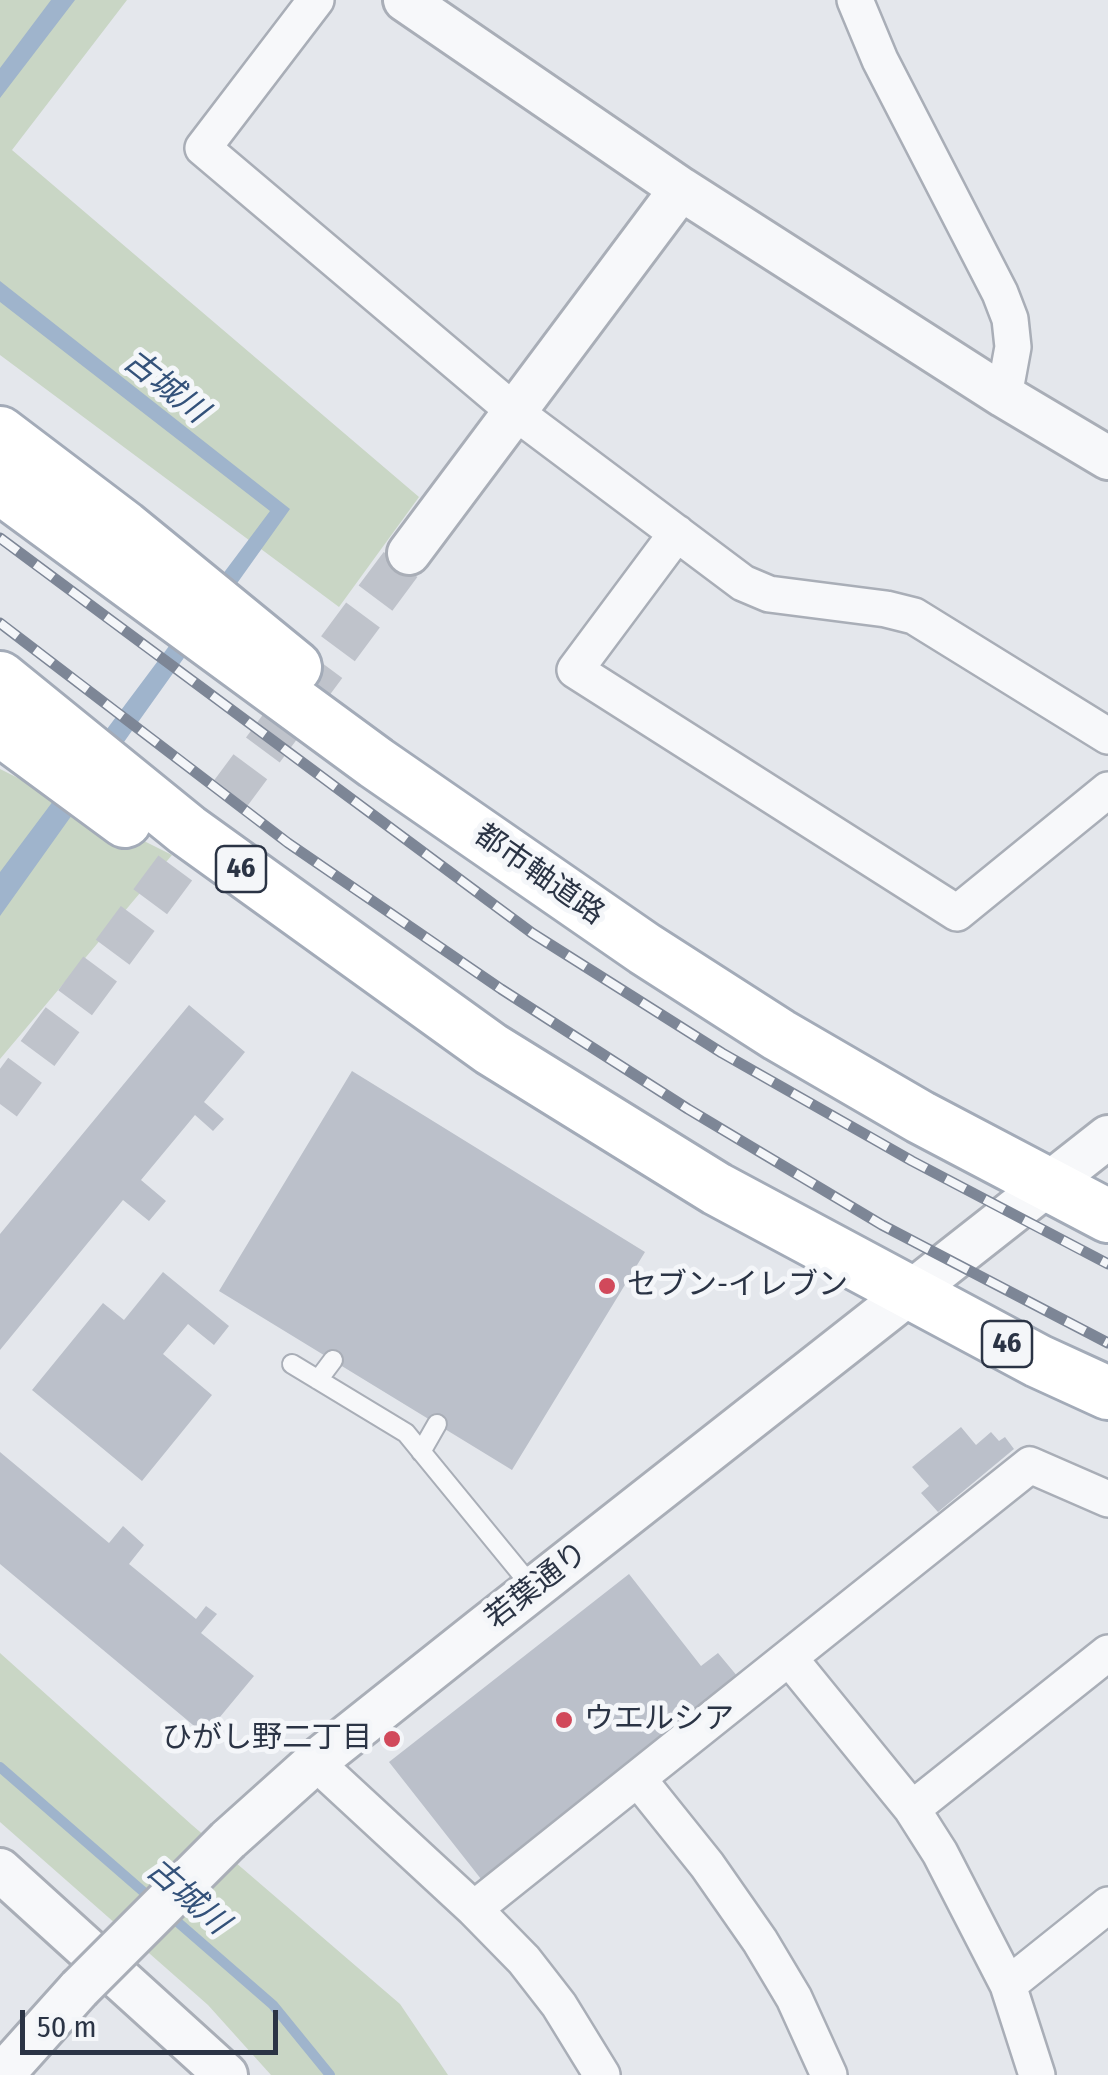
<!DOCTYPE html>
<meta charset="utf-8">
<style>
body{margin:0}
#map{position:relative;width:1108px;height:2075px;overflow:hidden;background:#e4e7ec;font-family:"Fira Sans Condensed",sans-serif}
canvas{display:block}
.scale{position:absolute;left:20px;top:2010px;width:258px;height:45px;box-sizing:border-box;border:5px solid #2b3445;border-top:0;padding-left:12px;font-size:30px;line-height:35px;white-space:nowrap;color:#2b3445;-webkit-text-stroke:8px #f4f6f9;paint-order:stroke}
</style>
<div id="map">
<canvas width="1108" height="2075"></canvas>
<div class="scale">50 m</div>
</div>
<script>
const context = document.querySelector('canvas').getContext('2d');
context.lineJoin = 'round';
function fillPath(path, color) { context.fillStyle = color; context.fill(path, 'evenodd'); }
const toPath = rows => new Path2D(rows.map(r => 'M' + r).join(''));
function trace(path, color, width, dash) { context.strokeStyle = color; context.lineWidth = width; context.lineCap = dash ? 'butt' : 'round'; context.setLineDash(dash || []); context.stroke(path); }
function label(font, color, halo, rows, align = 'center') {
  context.font = font + ' "Fira Sans Condensed","Noto Sans JP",sans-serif'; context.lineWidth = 10; context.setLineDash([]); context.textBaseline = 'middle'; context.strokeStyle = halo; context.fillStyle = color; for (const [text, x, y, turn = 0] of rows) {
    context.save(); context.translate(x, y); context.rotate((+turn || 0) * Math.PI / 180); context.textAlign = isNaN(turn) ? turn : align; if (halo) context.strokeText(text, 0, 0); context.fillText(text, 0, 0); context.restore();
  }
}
const green = toPath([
 [0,0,127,0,12,150,419,497,339,607,0,355],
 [0,769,172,855,0,1059],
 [0,1653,192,1825,400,2004,448,2075,271,2075,208,2005,0,1822]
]);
const water = toPath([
 [51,0,75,0,0,98,0,68],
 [0,281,290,509,0,916,0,872,270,511,0,302]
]);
const stream = toPath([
 [0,1767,154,1901],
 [166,1912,273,2005,330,2075]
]);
const building = toPath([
 [189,1005,245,1052,204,1102,224,1119,213,1131,195,1115,141,1180,166,1201,149,1221,123,1200,0,1350,0,1234],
 [352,1071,645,1252,512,1470,219,1291],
 [163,1272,229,1326,214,1345,188,1324,163,1354,212,1395,142,1481,32,1390,103,1303,124,1320],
 [961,1427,976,1445,991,1432,999,1441,1005,1437,1014,1449,938,1512,921,1493,929,1486,912,1467],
 [0,1452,109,1543,123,1526,144,1545,129,1564,196,1619,206,1606,217,1614,201,1633,254,1676,205,1735,0,1564],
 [629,1574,701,1666,718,1653,738,1677,481,1879,389,1762]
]);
const tertiaryTunnel = toPath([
 [0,1104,409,553]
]);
const service = toPath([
 [292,1364,406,1433,533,1588],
 [318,1380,333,1360],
 [421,1452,437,1424]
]);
const minor = toPath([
 [316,0,203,148,515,412,743,583,769,594,886,609,914,616,1108,736],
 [855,0,880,60,1000,293,1010,319,1013,347,1004,396],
 [677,533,575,670,957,913,1108,790],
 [790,1659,912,1809,940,1853,1008,1985,1037,2075],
 [315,1762,474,1909,524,1960,559,2005,602,2075],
 [638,1779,707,1865,760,1941,794,1998,829,2075],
 [912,1809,1108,1653],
 [474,1909,1030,1465,1108,1499],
 [1008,1985,1108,1905]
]);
const tertiary = toPath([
 [405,0,681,189,1004,396,1108,458],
 [409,553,681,189],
 [228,1840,315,1762,481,1630,1108,1137],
 [0,1870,226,2075],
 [2,2075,79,1989]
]);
const primary = toPath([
 [0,433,124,527,295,667],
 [0,487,376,763,645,949,779,1035,920,1117,1108,1216],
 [0,678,187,830,491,1049,717,1189,1038,1361,1108,1393],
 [0,729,125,821]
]);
const rail = toPath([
 [0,538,532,933,722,1053,912,1161,1108,1264],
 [0,623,288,843,501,989,688,1109,882,1225,1108,1343]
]);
const tertiaryBridge = toPath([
 [79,1989,228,1840]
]);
const markers = [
 [607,1286,10,"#d1495b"],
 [564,1720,10,"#d1495b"],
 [392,1739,10,"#d1495b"]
];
const shields = [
 [241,869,50],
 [1007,1344,50]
];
const shieldNames = [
 ["46",241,869],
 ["46",1007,1344]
];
const streetNames = [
 ["都市軸道路",539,875,35],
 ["若葉通り",537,1586,-38]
];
const poiNames = [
 ["セブン-イレブン",627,1286],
 ["ウエルシア",584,1720],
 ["ひがし野二丁目",372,1739,"right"]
];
const waterNames = [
 ["古城川",165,387,38],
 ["古城川",187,1897,41]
];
fillPath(green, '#c9d6c5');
fillPath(water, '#9fb4cc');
trace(stream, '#9fb4cc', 10);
fillPath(building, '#bbc0ca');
trace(tertiaryTunnel, '#bfc3cb', 42, [42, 21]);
trace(service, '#a9aeb7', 22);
trace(minor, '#a9aeb7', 40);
trace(tertiary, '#a9aeb7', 48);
trace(primary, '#a3abb8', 58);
trace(service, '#f7f8fa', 18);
trace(minor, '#f7f8fa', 35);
trace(tertiary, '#f7f8fa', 42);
trace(primary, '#fff', 52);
trace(rail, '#7d8696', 11);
trace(rail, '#f4f6f9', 8, [22]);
trace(tertiaryBridge, '#a9aeb7', 48, []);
trace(tertiaryBridge, '#f7f8fa', 42);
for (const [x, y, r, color] of markers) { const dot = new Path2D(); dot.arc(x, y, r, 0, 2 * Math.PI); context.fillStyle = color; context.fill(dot); trace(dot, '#f4f6f9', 4); }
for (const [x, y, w] of shields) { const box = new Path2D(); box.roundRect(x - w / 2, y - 23, w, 46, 8); context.fillStyle = '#f4f6f9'; context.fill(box); trace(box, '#2b3445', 2.5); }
label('bold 28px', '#2b3445', null, shieldNames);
label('30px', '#2b3445', '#f4f6f9', streetNames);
label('30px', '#2b3445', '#f4f6f9', poiNames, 'left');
label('italic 32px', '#34527a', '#f4f6f9', waterNames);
</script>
